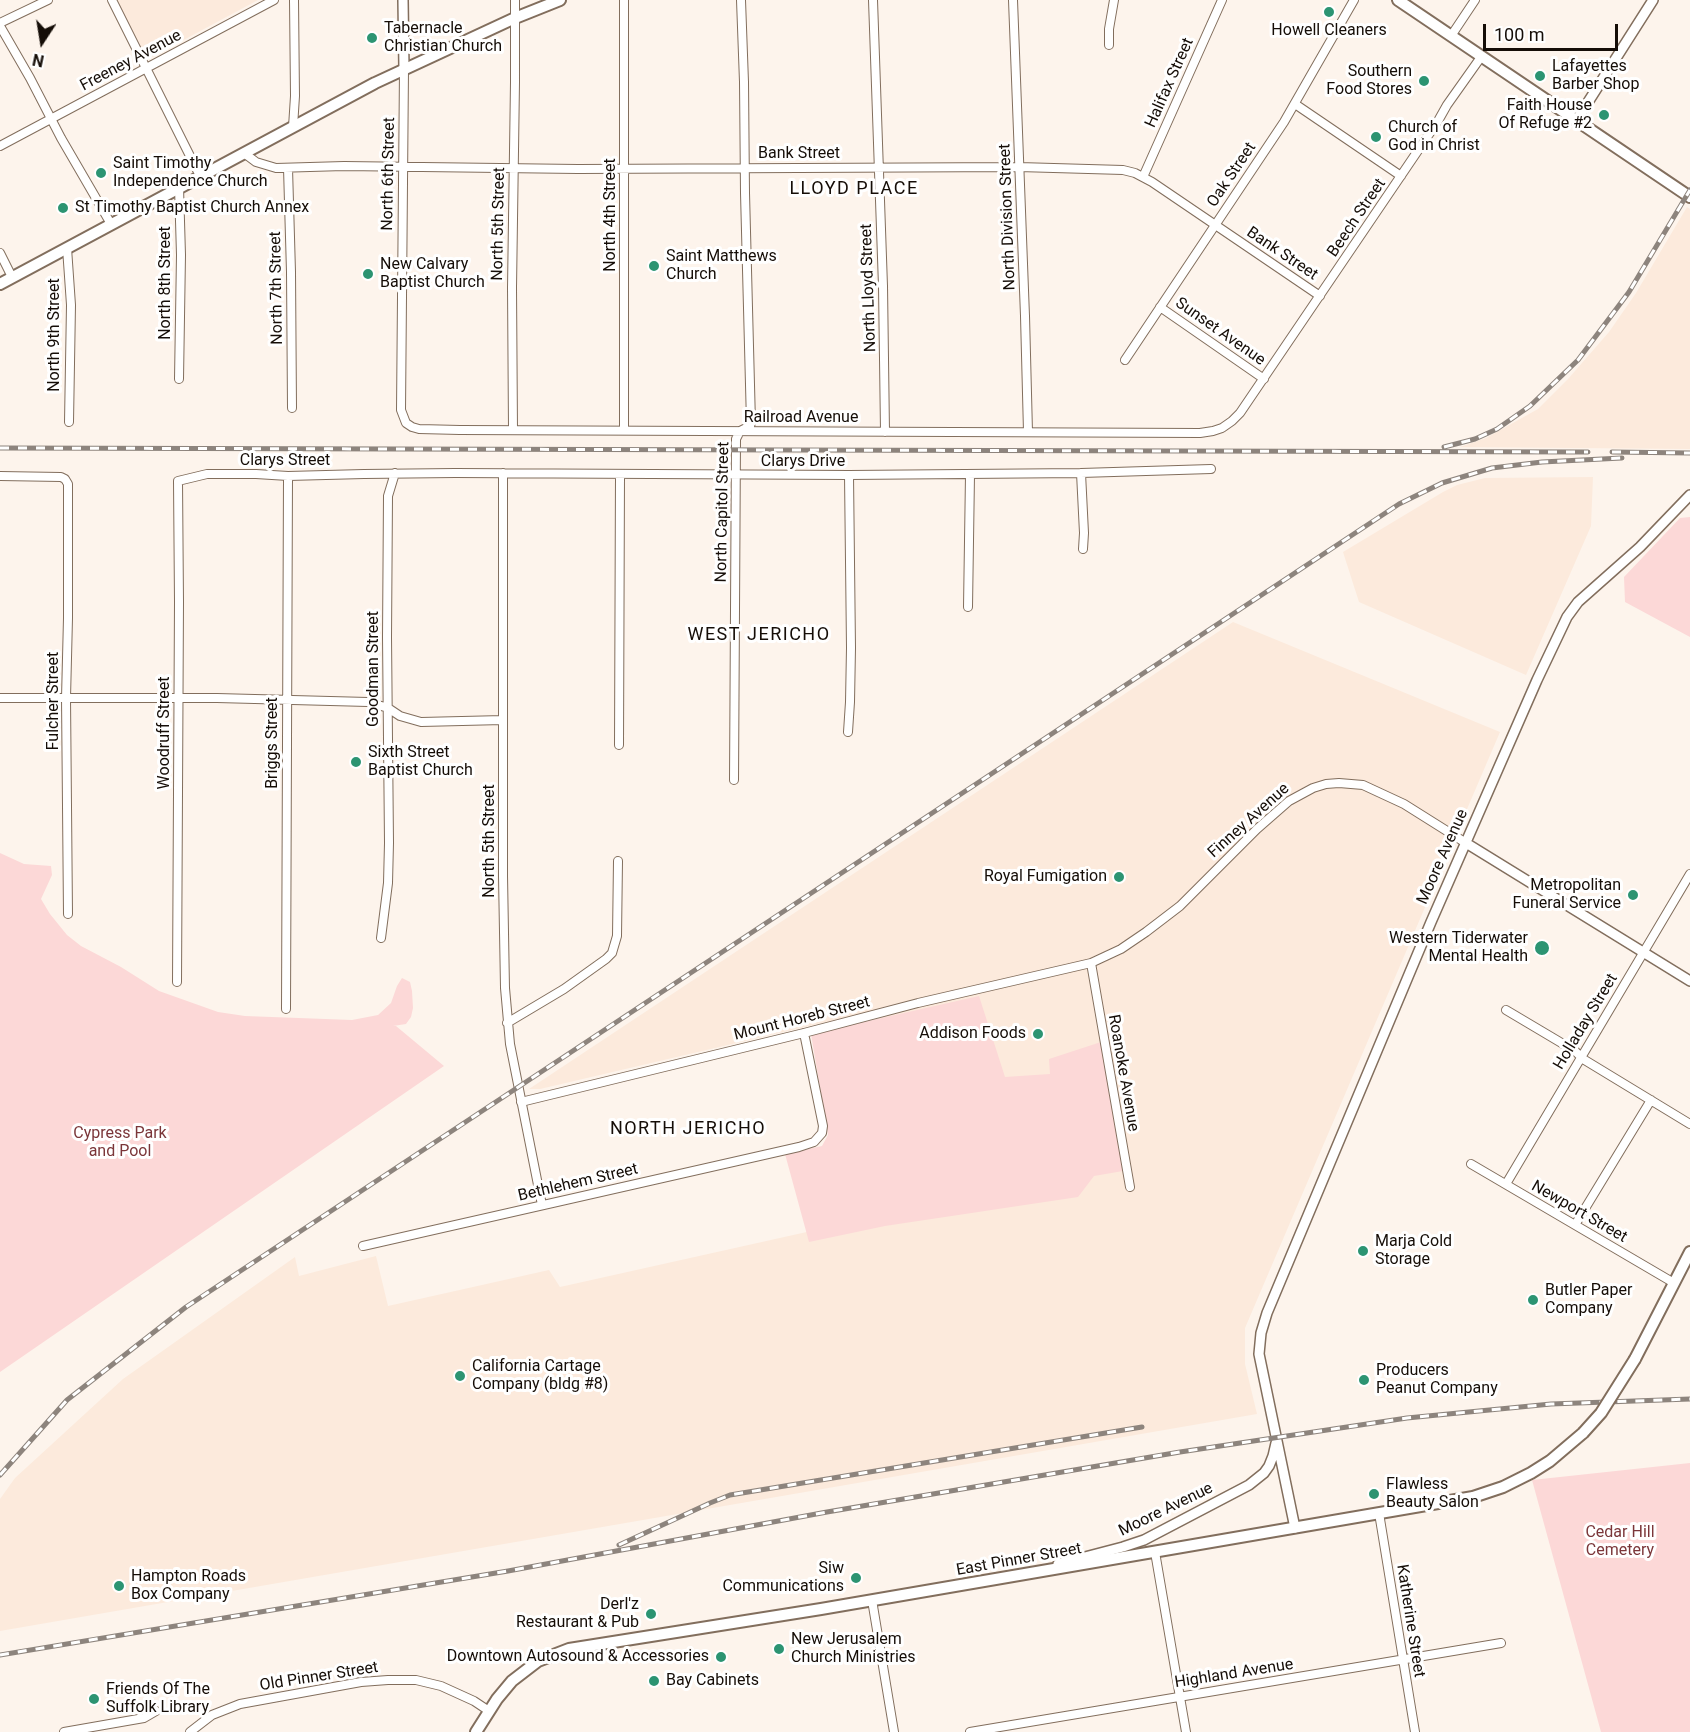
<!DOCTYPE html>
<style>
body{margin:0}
#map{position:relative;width:1690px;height:1732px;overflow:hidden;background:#fdf4ec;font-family:Roboto,sans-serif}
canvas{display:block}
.north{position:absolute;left:12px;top:12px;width:60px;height:60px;-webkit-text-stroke:4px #fff;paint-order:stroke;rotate:192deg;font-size:16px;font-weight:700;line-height:24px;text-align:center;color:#150d07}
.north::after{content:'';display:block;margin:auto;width:21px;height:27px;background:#150d07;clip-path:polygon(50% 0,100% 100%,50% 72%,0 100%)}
.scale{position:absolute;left:1483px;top:24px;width:135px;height:27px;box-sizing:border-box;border:3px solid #150d07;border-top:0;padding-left:8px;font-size:18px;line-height:21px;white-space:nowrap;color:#150d07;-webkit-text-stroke:4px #fff;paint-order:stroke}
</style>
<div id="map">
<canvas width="1690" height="1732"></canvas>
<div class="north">N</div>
<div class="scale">100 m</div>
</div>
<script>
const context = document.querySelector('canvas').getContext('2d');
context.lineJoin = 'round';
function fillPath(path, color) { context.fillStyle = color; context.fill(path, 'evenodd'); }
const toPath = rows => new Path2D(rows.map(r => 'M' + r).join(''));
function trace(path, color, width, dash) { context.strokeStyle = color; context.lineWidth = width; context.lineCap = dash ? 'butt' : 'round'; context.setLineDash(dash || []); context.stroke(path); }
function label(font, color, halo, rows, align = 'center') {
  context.font = font + ' Roboto,sans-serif'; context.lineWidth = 6; context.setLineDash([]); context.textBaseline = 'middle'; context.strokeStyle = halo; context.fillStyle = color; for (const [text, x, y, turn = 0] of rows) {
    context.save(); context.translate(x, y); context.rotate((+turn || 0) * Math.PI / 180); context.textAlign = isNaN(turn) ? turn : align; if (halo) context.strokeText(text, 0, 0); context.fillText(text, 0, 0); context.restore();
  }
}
const built = toPath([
 [116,0,258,0,148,59],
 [1687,207,1690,209,1690,449,1460,447,1486,438,1538,409,1568,379,1609,332,1636,293],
 [1593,477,1591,526,1526,675,1359,602,1343,552,1443,492,1457,485,1485,478],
 [1233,622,1500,732,1245,1328,1245,1364,1257,1414,0,1631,0,1499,15,1478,123,1379,295,1257,299,1276,376,1256,388,1306,549,1270,560,1287,847,1223,881,1071,873,1011,540,1089,529,1089]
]);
const green = toPath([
 [1690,517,1690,637,1625,602,1624,577,1680,518],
 [0,853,24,864,51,866,52,875,41,899,50,914,67,935,81,946,121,967,159,991,218,1012,245,1016,352,1020,378,1015,391,1003,397,986,402,978,410,982,412,991,413,1008,411,1017,406,1024,393,1026,396,1026,444,1066,0,1372],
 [979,996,1005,1077,1050,1074,1049,1059,1101,1042,1123,1171,1094,1176,1078,1197,885,1226,809,1242,785,1154,822,1146,828,1135,811,1034],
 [1690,1463,1690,1732,1601,1732,1532,1480]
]);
const minor = toPath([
 [112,0,200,176],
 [873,0,883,286,885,432],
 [1013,0,1025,316,1028,432],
 [0,23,48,0],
 [0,26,30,78,61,138,111,224],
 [1451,36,1475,0],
 [1109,45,1109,29,1114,0],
 [404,69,401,410,406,423,412,427,419,429,460,430,1200,433,1213,431,1222,428,1232,421,1240,413,1438,121,1447,105,1481,57],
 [1295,104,1401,176],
 [293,127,295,96,294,0],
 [0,146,274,0],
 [244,153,256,162,276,168,344,166,578,169,1019,167,1123,170,1135,173,1152,182,1320,296],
 [288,168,291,272,292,408],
 [1143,177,1222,0],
 [67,248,71,305,69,422],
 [0,253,12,277],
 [1160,307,1264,379],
 [1125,360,1284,122,1354,0],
 [179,379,181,255,179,187],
 [513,430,512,288,515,82,515,0],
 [624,430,624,0],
 [503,473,503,876,505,988,510,1044,542,1205],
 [1081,473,1084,533,1083,549],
 [0,476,61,477,65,479,68,484,68,618,66,698,68,914],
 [968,607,970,475],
 [0,698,217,698,368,702,388,708,400,716,421,722,503,720],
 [848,732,850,702,851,648,849,475],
 [619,745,620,474],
 [734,780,736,439,740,431,750,426,751,423,745,193,744,82,741,0],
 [381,938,388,883,389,843,387,637,388,496,395,473],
 [1091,963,1130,1187],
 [177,982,179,602,178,481,207,474,256,474,288,476,364,474,455,473,849,475,1081,473,1211,469],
 [286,1009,288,476],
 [1506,1010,1575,1051,1583,1059,1690,1124],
 [507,1023,564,989,606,959,612,953,617,936,618,861],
 [521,1102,804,1033,918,1003,1091,963,1121,949,1146,932,1180,906,1257,829,1289,801,1313,788,1326,784,1339,783,1363,785,1404,804,1466,843],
 [1471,1164,1674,1283],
 [1506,1184,1690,874],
 [1575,1225,1651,1100],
 [363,1246,799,1147,814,1142,822,1133,823,1126,804,1033],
 [1379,1513,1415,1732],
 [1155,1552,1186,1732],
 [872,1600,894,1732],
 [64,1732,144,1718,156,1711],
 [190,1732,212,1715,240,1704,361,1682,388,1680,416,1680,441,1686,474,1701,489,1711],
 [970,1732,1501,1643]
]);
const tertiary = toPath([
 [403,0,404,69],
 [1576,121,1653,0],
 [1466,843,1690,981],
 [1295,1528,1259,1354,1261,1333,1267,1313,1431,922,1537,680,1567,617,1578,602,1640,547,1690,495],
 [1058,1564,1123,1547,1144,1540,1249,1485,1264,1473,1269,1466,1273,1456,1276,1443]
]);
const secondary = toPath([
 [1398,0,1690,197],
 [0,284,375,83,515,18,560,0],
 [1635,1359,1690,1252],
 [476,1732,497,1699,512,1681,538,1661,569,1649,821,1609,1473,1497,1503,1487,1531,1473,1550,1461,1583,1433]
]);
const rail = toPath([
 [1444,447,1475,439,1497,429,1530,406,1578,360,1629,292,1690,190],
 [0,448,1588,452],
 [1612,452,1690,453],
 [0,1475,67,1400,186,1307,1399,504,1442,483,1492,468,1542,462,1622,458],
 [619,1545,710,1503,730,1495,1142,1427],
 [0,1655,508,1571,827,1512,1180,1452,1407,1418,1551,1404,1690,1399]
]);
const secondaryBridge = toPath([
 [1583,1433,1601,1413,1635,1359]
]);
const markers = [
 [1329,12,6,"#2c9472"],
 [372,38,6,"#2c9472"],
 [1540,76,6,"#2c9472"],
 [1424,81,6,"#2c9472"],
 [1604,115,6,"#2c9472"],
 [1376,137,6,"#2c9472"],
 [101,173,6,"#2c9472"],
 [63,208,6,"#2c9472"],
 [654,266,6,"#2c9472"],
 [368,274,6,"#2c9472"],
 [356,762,6,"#2c9472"],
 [1119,877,6,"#2c9472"],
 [1633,895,6,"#2c9472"],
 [1542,948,8,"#2c9472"],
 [1038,1034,6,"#2c9472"],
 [1363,1251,6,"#2c9472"],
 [1533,1300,6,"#2c9472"],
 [460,1376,6,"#2c9472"],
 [1364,1380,6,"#2c9472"],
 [1374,1494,6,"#2c9472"],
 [856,1578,6,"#2c9472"],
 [119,1586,6,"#2c9472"],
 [651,1614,6,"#2c9472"],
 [779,1649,6,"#2c9472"],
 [721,1657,6,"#2c9472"],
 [654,1681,6,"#2c9472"],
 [94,1699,6,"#2c9472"]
];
const poiNames = [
 ["Tabernacle",384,29],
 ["Christian Church",384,47],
 ["Howell Cleaners",1329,31,"center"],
 ["Lafayettes",1552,67],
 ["Barber Shop",1552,85],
 ["Southern",1412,72,"right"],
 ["Food Stores",1412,90,"right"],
 ["Faith House",1592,106,"right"],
 ["Of Refuge #2",1592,124,"right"],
 ["Church of",1388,128],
 ["God in Christ",1388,146],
 ["Saint Timothy",113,164],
 ["Independence Church",113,182],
 ["St Timothy Baptist Church Annex",75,208],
 ["Saint Matthews",666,257],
 ["Church",666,275],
 ["New Calvary",380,265],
 ["Baptist Church",380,283],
 ["Sixth Street",368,753],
 ["Baptist Church",368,771],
 ["Royal Fumigation",1107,877,"right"],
 ["Metropolitan",1621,886,"right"],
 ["Funeral Service",1621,904,"right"],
 ["Western Tiderwater",1528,939,"right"],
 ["Mental Health",1528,957,"right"],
 ["Addison Foods",1026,1034,"right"],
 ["Marja Cold",1375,1242],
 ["Storage",1375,1260],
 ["Butler Paper",1545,1291],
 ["Company",1545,1309],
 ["California Cartage",472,1367],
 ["Company (bldg #8)",472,1385],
 ["Producers",1376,1371],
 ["Peanut Company",1376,1389],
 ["Flawless",1386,1485],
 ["Beauty Salon",1386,1503],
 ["Siw",844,1569,"right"],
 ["Communications",844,1587,"right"],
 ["Hampton Roads",131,1577],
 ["Box Company",131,1595],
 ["Derl'z",639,1605,"right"],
 ["Restaurant & Pub",639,1623,"right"],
 ["New Jerusalem",791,1640],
 ["Church Ministries",791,1658],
 ["Downtown Autosound & Accessories",709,1657,"right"],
 ["Bay Cabinets",666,1681],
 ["Friends Of The",106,1690],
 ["Suffolk Library",106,1708]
];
const streetNames = [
 ["Freeney Avenue",131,61,-28],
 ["Halifax Street",1170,83,-66],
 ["Bank Street",799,154],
 ["North 6th Street",389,174,-89],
 ["Oak Street",1232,175,-56],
 ["North 4th Street",611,215,-90],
 ["North Division Street",1008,217,-92],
 ["Beech Street",1357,218,-56],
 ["North 5th Street",499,224,-89],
 ["Bank Street",1282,254,34],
 ["North 8th Street",166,283,-90],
 ["North 7th Street",277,288,-91],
 ["North Lloyd Street",869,288,-92],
 ["Sunset Avenue",1220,332,35],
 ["North 9th Street",55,335,-90],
 ["Railroad Avenue",801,418],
 ["Clarys Street",285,461],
 ["Clarys Drive",803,462],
 ["North Capitol Street",723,512,-89],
 ["Goodman Street",374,669,-90],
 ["Fulcher Street",54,701,-90],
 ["Woodruff Street",165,733,-90],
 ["Briggs Street",273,743,-90],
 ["Finney Avenue",1249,821,-42],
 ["North 5th Street",490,841,-90],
 ["Moore Avenue",1443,857,-66],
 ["Mount Horeb Street",802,1019,-14],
 ["Holladay Street",1586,1022,-59],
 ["Roanoke Avenue",1123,1073,80],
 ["Bethlehem Street",578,1183,-13],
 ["Newport Street",1579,1212,30],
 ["Moore Avenue",1166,1510,-26],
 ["East Pinner Street",1019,1560,-10],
 ["Katherine Street",1410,1621,81],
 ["Highland Avenue",1234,1674,-9],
 ["Old Pinner Street",319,1677,-9]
];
const parkNames = [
 ["Cypress Park",120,1134],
 ["and Pool",120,1152],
 ["Cedar Hill",1620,1533],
 ["Cemetery",1620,1551]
];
const neighbourhoodNames = [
 ["LLOYD PLACE",854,189],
 ["WEST JERICHO",759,635],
 ["NORTH JERICHO",688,1129]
];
fillPath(built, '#fceadc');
fillPath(green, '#fcd8d7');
trace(minor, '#826e5d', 10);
trace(tertiary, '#826e5d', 12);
trace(secondary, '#826e5d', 14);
trace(minor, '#fff', 8);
trace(tertiary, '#fff', 9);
trace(secondary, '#fff', 10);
trace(rail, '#8d847d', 5);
trace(rail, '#fff', 3, [9]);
trace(secondaryBridge, '#826e5d', 14, []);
trace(secondaryBridge, '#fff', 10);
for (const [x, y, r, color] of markers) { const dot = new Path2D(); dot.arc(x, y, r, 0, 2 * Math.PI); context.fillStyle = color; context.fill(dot); trace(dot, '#fff', 2); }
label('16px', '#150d07', '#fff', poiNames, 'left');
label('16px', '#150d07', '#fff', streetNames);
label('16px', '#7b3639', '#fff', parkNames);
context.letterSpacing = '1.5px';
label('18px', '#150d07', '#fff', neighbourhoodNames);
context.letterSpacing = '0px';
</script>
